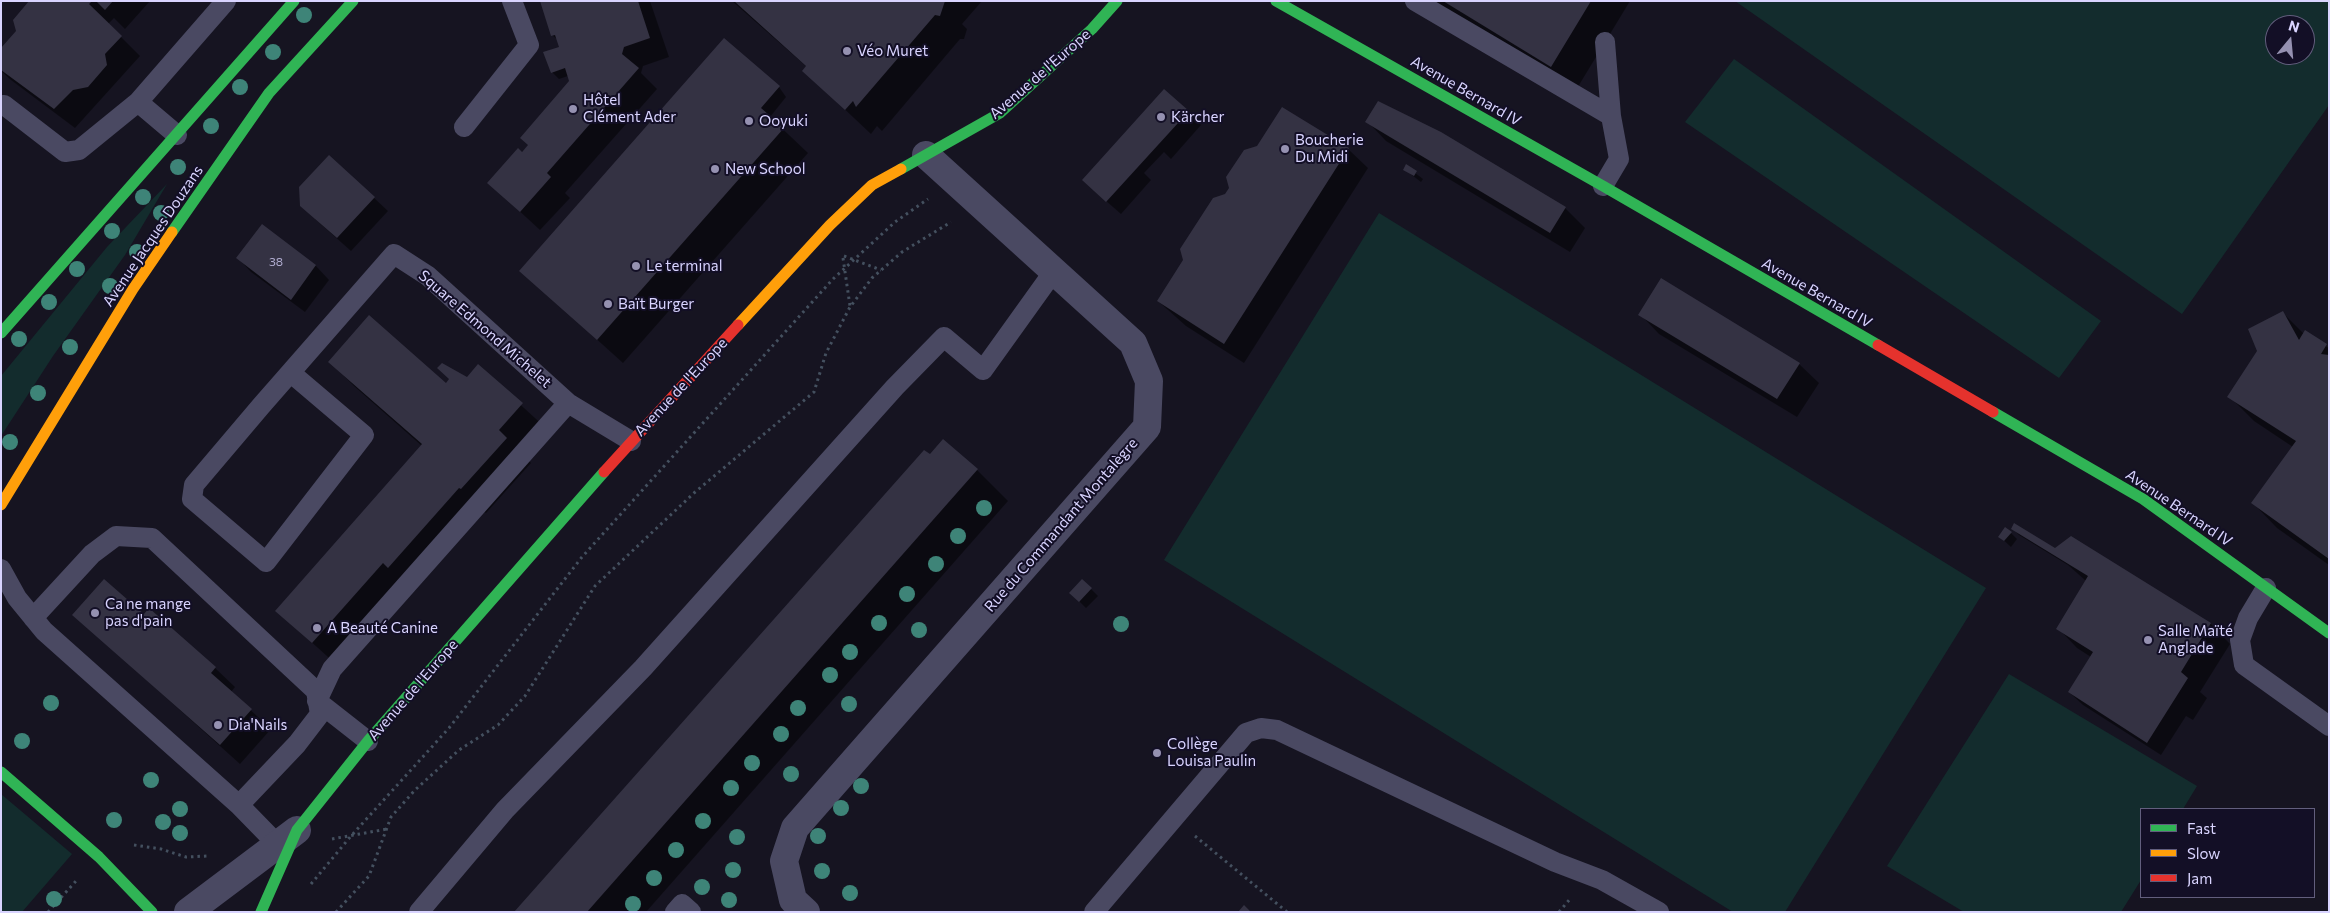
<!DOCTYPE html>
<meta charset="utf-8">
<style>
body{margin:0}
#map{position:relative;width:2330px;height:913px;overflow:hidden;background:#161421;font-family:Commissioner,sans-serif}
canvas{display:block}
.frame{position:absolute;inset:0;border:2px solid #d9d4ff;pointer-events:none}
.legend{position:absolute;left:2140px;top:808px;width:175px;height:90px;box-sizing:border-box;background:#130f26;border:1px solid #625e7d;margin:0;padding:6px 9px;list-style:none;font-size:15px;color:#d9d4ff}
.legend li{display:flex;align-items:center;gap:10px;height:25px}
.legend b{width:25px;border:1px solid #625e7d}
.north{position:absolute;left:2265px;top:15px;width:50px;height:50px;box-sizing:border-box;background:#130f26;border:1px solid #625e7d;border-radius:50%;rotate:17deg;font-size:14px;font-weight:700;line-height:20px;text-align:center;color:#d9d4ff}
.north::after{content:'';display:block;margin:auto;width:18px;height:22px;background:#9591b1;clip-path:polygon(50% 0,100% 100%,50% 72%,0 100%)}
</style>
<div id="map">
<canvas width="2330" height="913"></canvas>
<div class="frame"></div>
<ul class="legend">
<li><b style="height:6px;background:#30b455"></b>Fast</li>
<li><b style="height:6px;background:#ff9f0a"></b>Slow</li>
<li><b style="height:6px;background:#e5322d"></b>Jam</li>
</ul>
<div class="north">N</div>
</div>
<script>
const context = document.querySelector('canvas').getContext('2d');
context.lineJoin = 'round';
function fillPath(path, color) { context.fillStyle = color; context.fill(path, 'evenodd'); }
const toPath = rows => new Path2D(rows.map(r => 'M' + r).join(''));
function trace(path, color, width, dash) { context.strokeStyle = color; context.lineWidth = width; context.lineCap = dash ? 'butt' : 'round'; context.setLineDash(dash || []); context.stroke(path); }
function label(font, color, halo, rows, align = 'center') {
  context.font = font + ' Commissioner,sans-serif'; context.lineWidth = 4; context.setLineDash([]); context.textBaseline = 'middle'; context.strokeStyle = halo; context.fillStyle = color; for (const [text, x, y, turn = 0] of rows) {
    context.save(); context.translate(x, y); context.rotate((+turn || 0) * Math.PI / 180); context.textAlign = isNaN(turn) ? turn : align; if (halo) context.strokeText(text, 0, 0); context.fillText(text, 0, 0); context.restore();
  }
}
const green = toPath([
 [1735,1,2329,1,2329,105,2182,314],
 [2275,25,2305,25,2305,55,2275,55],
 [1734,59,2101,321,2059,378,1685,122],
 [167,184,125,255,53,356,1,436,1,376,107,247],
 [1379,213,1986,588,1785,912,1733,912,1164,560],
 [2009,674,2197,786,2183,809,2141,809,2141,880,2121,912,1964,912,1887,866],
 [1,794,72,854,22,912,1,912]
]);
const shadow = toPath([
 [31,1,150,1,125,29,114,18,108,24,140,56,75,128,11,80,1,71,1,50,17,31],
 [541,1,650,1,669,57,643,66,641,73,657,89,565,193,570,198,540,230,489,183,529,145,570,82,568,76,559,79,552,72,560,48,558,40,552,35],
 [732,1,982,1,962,24,967,29,964,39,960,39,882,131,877,126,871,134,804,71,807,67],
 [1429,1,1630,1,1576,90],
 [779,87,786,97,770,117,808,153,623,363,520,270],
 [1188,111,1201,125,1171,159,1164,152,1144,173,1151,180,1121,214,1097,193],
 [1367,121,1441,134,1565,208,1585,228,1570,252,1386,141],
 [1348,149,1368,168,1244,363,1186,326,1158,301],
 [329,156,388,211,351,251,315,219],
 [1406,166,1423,179,1421,182,1404,169],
 [262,226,316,266,329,280,305,312,251,272,238,258],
 [2283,313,2304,334,2329,348,2329,565,2277,528,2253,503,2293,447,2254,421,2229,396],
 [1640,314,1799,364,1819,383,1797,417,1659,334],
 [330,362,446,385,467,378,478,366,547,429,523,455,531,463,486,513,484,512,338,666,277,611,422,446,354,386],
 [930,456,977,470,1008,501,646,912,516,912],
 [2012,528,2055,549,2071,537,2211,624,2230,644,2200,692,2207,698,2193,720,2186,716,2161,755,2083,705,2069,692,2091,657,2077,648,2058,628,2086,581,2068,565,2019,535],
 [2011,533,2017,539,2011,547,1999,536],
 [1082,580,1098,596,1086,608,1071,593],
 [74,615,144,616,215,668,235,687,231,692,271,729,240,764]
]);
const building = toPath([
 [29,1,92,1,89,4,122,36,105,54,107,65,88,87,73,90,54,109,1,70,1,48,16,31,13,20],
 [96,1,113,1,105,10],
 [540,1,638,1,650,38,624,47,622,54,639,68,547,173,551,177,520,212,487,183,518,148,522,152,528,145,520,138,569,81,565,68,551,73,543,52,559,47,555,35,551,36],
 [734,1,945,1,940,16,935,15,856,107,853,101,845,110,802,71,806,66],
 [1443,1,1591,1,1551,67],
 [724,38,780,86,761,108,784,128,597,340,519,271],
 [1164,89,1189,111,1106,202,1082,180],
 [1378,101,1441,132,1566,207,1550,233,1365,122],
 [1282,107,1349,148,1224,344,1157,301,1183,260,1180,249,1213,198,1225,194,1229,188,1226,177,1244,150,1257,146],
 [329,155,375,197,337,238,300,206,299,187],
 [1406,164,1417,171,1414,176,1403,170],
 [262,224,316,265,291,300,236,258],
 [1661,278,1800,363,1777,399,1638,315],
 [2283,311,2299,340,2305,330,2327,344,2321,354,2329,355,2329,559,2251,503,2296,441,2227,397,2257,351,2248,329],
 [369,315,446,383,449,379,437,368,442,363,467,377,478,364,523,403,499,430,507,438,461,489,459,488,388,568,383,563,312,643,275,611,422,444,328,362],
 [943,439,978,469,587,912,514,912,924,450,930,454],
 [2014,523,2055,548,2071,536,2211,623,2181,672,2188,678,2147,743,2068,692,2093,652,2056,629,2088,576,2011,529],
 [2005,527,2012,532,2004,541,1998,537],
 [104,579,144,614,149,608,216,667,211,673,252,709,220,745,72,615],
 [1082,579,1092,588,1079,602,1069,593],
 [1244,905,1251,912,1238,912]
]);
const path = toPath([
 [844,256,881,270],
 [843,258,850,306],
 [1195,836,1287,912],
 [332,839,387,829],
 [134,845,161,849,186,857,207,856],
 [311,884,351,836,449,728,582,557,833,279,895,222,928,199],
 [48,912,76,881],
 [336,912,369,876,391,817,415,790,459,750,498,725,525,696,595,586,694,493,814,392,826,353,850,307,872,278,902,252,951,222],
 [1559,912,1570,899]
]);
const lane = toPath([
 [1415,1,1611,116,1605,42],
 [138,102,177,135],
 [4,105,65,152,79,150,138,102,226,1],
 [464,127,529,45,512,1],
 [1603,186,1619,159,1611,116],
 [291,373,364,435,266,562,192,499,194,485,261,406,394,254,428,276,568,403,631,441],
 [1,569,17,598,44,631,239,805,278,845],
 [2266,588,2248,618,2240,640,2244,665,2329,726],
 [33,618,92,554,116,536,152,538,316,691,320,714,297,744,239,805],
 [368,741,317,701,332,669,568,403],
 [419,912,505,810,643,668,895,387,944,337,983,370,1054,271],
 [675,912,682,904,691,912],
 [1094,912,1246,733,1261,728,1277,730,1555,862,1602,880,1659,912]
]);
const street = toPath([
 [188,912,297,830],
 [806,912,793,900,784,861,795,828,1147,427,1149,381,1133,343,926,155]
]);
const fast = toPath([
 [1276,1,1603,186,1878,345],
 [901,169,1000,113,1092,29,1117,1],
 [172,232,269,93,353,1],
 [1,333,294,1],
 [1993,412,2143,499,2329,633],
 [1,772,99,857,152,912],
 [261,912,297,830,368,741,604,472]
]);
const slow = toPath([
 [738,325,830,225,872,185,901,169],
 [1,505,133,289,172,232]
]);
const jam = toPath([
 [1878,345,1993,412],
 [604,472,738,325]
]);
const trees = [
 [304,15],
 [273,52],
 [240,87],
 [211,126],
 [178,167],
 [143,197],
 [161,213],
 [112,231],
 [137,252],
 [77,269],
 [110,286],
 [49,302],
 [19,339],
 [70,347],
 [38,393],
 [10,442],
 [984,508],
 [958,536],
 [936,564],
 [907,594],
 [879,623],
 [1121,624],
 [919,630],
 [850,652],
 [830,675],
 [51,703],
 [849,704],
 [798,708],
 [781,734],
 [22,741],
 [752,763],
 [791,774],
 [151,780],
 [861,786],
 [731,788],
 [841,808],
 [180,809],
 [114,820],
 [703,821],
 [163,822],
 [180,833],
 [818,836],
 [737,837],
 [676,850],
 [733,870],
 [822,871],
 [654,878],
 [702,887],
 [850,893],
 [54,899],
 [729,900],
 [633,904]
];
const markers = [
 [847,51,5,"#9591b1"],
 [573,109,5,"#9591b1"],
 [1161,117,5,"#9591b1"],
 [749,121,5,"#9591b1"],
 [1285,149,5,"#9591b1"],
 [715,169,5,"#9591b1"],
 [636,266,5,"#9591b1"],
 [608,304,5,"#9591b1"],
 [95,613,5,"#9591b1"],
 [317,628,5,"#9591b1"],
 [2148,640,5,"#9591b1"],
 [218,725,5,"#9591b1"],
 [1157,753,5,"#9591b1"]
];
const numberNames = [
 ["38",276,262]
];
const poiNames = [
 ["Véo Muret",857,51],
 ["Hôtel",583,100],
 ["Clément Ader",583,117],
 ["Kärcher",1171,117],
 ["Ooyuki",759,121],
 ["Boucherie",1295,140],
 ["Du Midi",1295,157],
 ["New School",725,169],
 ["Le terminal",646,266],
 ["Baït Burger",618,304],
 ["Ca ne mange",105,604],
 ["pas d'pain",105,621],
 ["A Beauté Canine",327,628],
 ["Salle Maïté",2158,631],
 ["Anglade",2158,648],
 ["Dia'Nails",228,725],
 ["Collège",1167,744],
 ["Louisa Paulin",1167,761]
];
const streetNames = [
 ["Avenue de l'Europe",1040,74,-41],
 ["Avenue Bernard IV",1466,91,30],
 ["Avenue Jacques Douzans",153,236,-56],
 ["Avenue Bernard IV",1817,293,30],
 ["Square Edmond Michelet",485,329,41],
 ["Avenue de l'Europe",681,387,-47],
 ["Avenue Bernard IV",2179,508,34],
 ["Rue du Commandant Montalègre",1061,525,-49],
 ["Avenue de l'Europe",413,690,-49]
];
fillPath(green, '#132c2d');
fillPath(shadow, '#0007');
fillPath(building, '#343243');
trace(path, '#44505f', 3, [2.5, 4]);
trace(lane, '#4a4962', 20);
trace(street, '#4a4962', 28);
trace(fast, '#30b455', 11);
trace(slow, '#ff9f0a', 11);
trace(jam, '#e5322d', 11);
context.fillStyle = '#3e8478';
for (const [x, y] of trees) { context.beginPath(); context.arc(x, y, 8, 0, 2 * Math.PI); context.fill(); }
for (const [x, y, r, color] of markers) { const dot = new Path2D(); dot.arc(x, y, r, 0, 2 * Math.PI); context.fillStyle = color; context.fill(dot); trace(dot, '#130f26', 2); }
label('12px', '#b0acd0', null, numberNames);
label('15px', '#d9d4ff', '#130f26', poiNames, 'left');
label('15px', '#d9d4ff', '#130f26', streetNames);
</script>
